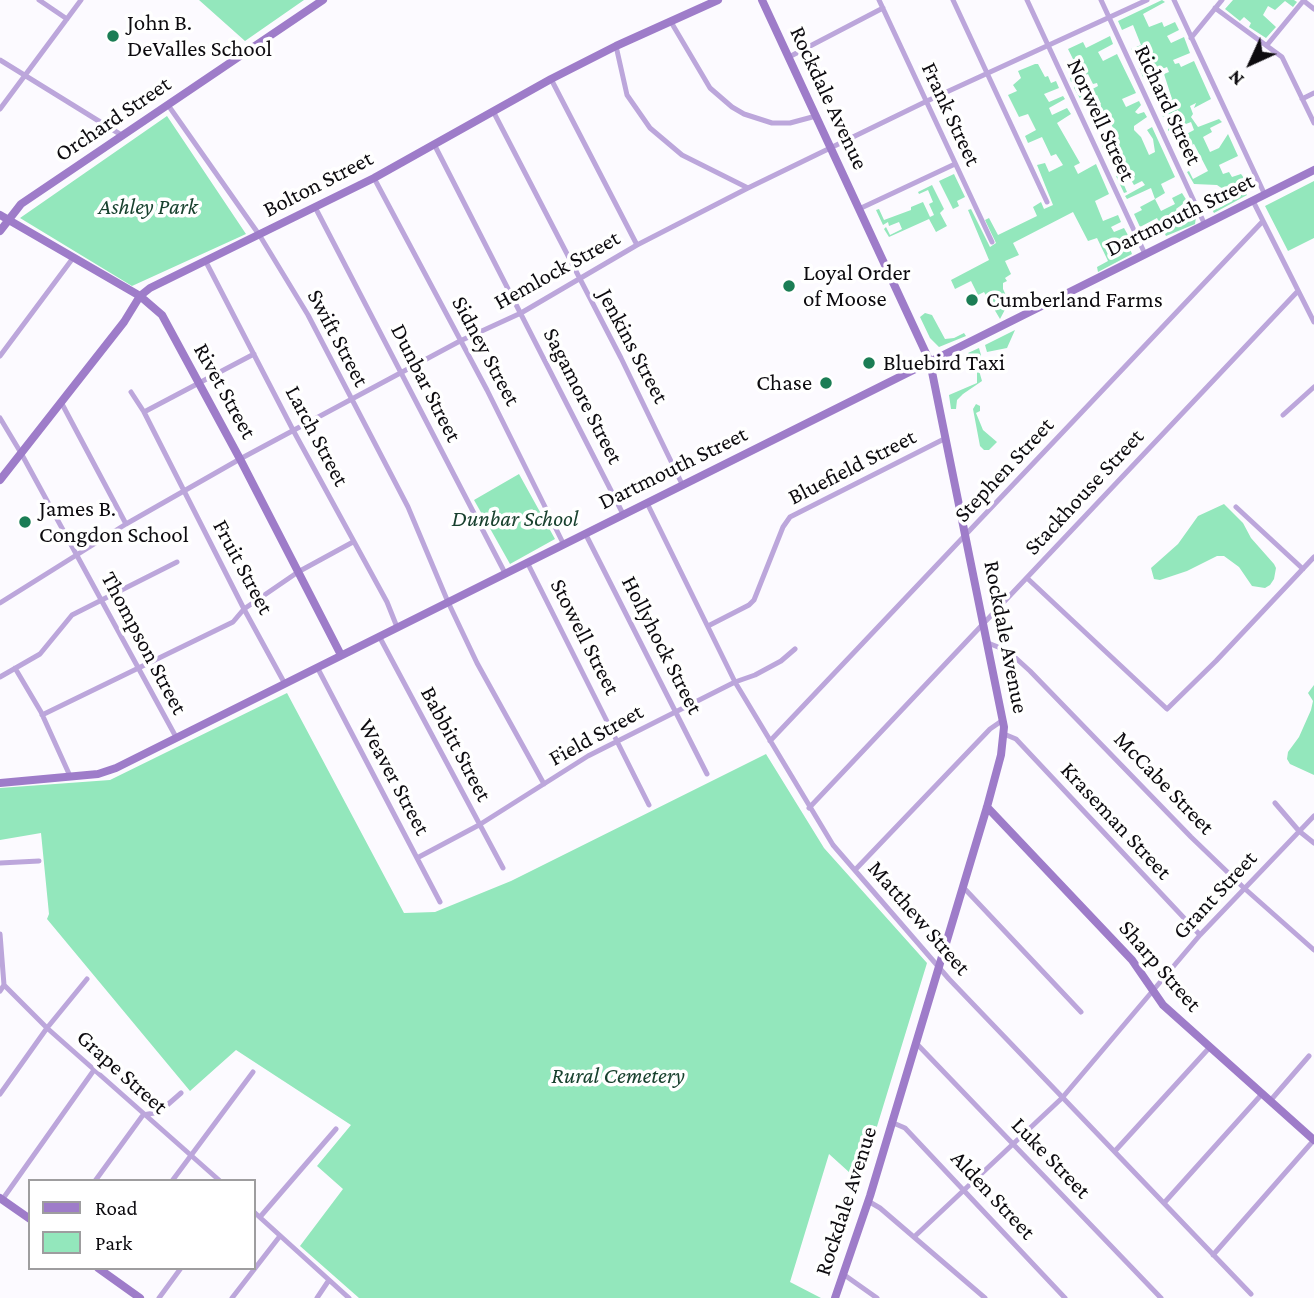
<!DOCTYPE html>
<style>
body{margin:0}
#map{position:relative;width:1314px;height:1298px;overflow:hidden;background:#fcfaff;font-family:"Crimson Pro",serif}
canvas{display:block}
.legend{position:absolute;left:28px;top:1179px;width:228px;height:91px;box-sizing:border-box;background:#fff;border:2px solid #9e9d9f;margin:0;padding:9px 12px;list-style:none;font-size:21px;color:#0d0b0f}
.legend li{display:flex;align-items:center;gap:14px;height:35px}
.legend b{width:35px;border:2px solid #9e9d9f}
.north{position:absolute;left:1216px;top:28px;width:70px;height:70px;-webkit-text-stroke:5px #fff;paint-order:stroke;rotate:225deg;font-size:19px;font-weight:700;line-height:28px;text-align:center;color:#0d0b0f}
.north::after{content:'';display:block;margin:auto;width:24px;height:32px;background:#0d0b0f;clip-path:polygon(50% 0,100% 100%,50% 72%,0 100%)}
</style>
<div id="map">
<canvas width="1314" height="1298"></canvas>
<ul class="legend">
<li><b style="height:9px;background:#9e7cc9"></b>Road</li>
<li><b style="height:19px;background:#93e7bc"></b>Park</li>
</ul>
<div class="north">N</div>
</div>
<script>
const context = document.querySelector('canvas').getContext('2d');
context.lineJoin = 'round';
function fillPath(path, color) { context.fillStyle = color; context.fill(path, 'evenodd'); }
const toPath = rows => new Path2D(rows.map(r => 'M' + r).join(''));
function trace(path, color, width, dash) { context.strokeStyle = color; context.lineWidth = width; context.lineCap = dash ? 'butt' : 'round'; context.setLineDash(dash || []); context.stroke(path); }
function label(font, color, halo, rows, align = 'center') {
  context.font = font + ' "Crimson Pro",serif'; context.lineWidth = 7; context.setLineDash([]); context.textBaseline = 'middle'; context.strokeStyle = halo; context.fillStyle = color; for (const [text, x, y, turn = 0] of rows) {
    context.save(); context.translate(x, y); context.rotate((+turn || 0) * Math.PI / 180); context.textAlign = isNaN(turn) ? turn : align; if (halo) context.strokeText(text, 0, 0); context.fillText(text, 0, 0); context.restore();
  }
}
const green = toPath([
 [199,0,304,0,245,41],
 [1162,0,1165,2,1143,14,1149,27,1162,22,1164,27,1175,22,1179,30,1167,36,1171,43,1184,37,1190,53,1173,60,1175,64,1179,63,1181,67,1194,61,1211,99,1194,108,1196,103,1190,106,1193,114,1191,117,1198,127,1219,119,1222,122,1210,128,1212,132,1203,137,1210,152,1219,148,1228,134,1238,156,1219,165,1223,174,1229,172,1232,177,1241,174,1244,178,1240,181,1247,195,1214,213,1210,206,1213,205,1217,209,1223,206,1227,200,1226,191,1217,185,1194,184,1187,172,1189,171,1193,179,1208,171,1194,144,1189,146,1190,150,1176,142,1179,138,1194,130,1191,122,1168,131,1168,129,1183,122,1178,110,1163,117,1159,106,1172,99,1164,74,1169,72,1167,67,1143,77,1136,59,1147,54,1145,48,1134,54,1131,49,1141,45,1133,25,1122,30,1118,21],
 [1233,0,1294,0,1297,2,1293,7,1285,1,1275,10,1268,6,1263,15,1276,27,1266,38,1249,27,1251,23,1244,17,1240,21,1225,9],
 [1110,36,1113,44,1098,52,1103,61,1117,54,1136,93,1122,99,1126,107,1139,101,1141,105,1135,112,1138,114,1144,112,1147,117,1134,126,1134,130,1141,137,1149,155,1155,152,1153,139,1147,130,1152,127,1175,177,1161,184,1165,193,1155,199,1161,211,1175,204,1172,198,1182,193,1187,201,1176,209,1182,220,1189,217,1184,208,1189,205,1196,217,1195,224,1166,236,1157,218,1140,227,1134,214,1142,210,1140,207,1155,199,1151,188,1127,199,1125,196,1145,185,1142,181,1134,185,1128,175,1121,178,1127,192,1124,193,1116,176,1127,168,1123,160,1112,165,1109,159,1121,152,1117,144,1104,150,1102,146,1113,139,1111,136,1100,141,1098,135,1113,128,1108,117,1100,121,1097,115,1090,118,1087,111,1101,104,1097,95,1082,102,1074,88,1075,86,1085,87,1087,92,1098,86,1097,83,1093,84,1088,74,1071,82,1070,77,1081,71,1078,65,1067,70,1065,66,1074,61,1068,49,1083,42,1086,48],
 [1035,64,1038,64,1045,77,1048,76,1051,83,1056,81,1059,88,1044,94,1049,102,1063,96,1065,99,1049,108,1052,115,1067,108,1071,114,1057,123,1080,163,1074,166,1078,174,1096,164,1109,194,1095,201,1103,221,1118,215,1121,222,1111,227,1114,232,1124,228,1133,244,1129,246,1132,254,1098,272,1097,267,1108,261,1097,238,1088,241,1073,212,1013,243,1019,255,1005,261,1011,274,1005,278,1007,281,1003,283,1003,289,1009,302,1000,319,984,292,978,295,971,281,955,289,951,280,989,260,968,210,971,209,990,247,996,243,985,220,989,218,998,235,1037,216,1033,207,1041,202,1044,209,1053,205,1037,165,1045,163,1049,172,1063,165,1056,154,1051,156,1042,137,1028,143,1025,136,1036,130,1028,114,1019,117,1008,95,1017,91,1013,85,1021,78,1018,71],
 [167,116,246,234,132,286,20,218],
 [954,174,965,197,957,201,959,206,953,209,939,181],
 [1314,181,1314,238,1288,251,1265,206],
 [932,185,944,209,940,213,947,226,936,232,929,219,889,237,884,229,886,227,890,235,902,229,899,222,889,226,888,222,883,225,876,210,879,209,884,220,911,210,911,207,923,202,930,217,934,215,929,204,933,202,928,190,919,194,918,192],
 [925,313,932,315,945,339,954,338,964,333,966,336,939,347,930,338,920,317],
 [1015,330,1007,348,987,352,985,345],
 [979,348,981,355,978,367,982,381,963,394,957,400,956,409,951,409,949,395,977,383,977,370,968,353],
 [976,404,980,406,980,411,976,413,983,430,997,442,989,450,984,450,980,446,973,409],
 [519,474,555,539,510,564,474,500],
 [1224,504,1243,523,1251,538,1274,564,1276,568,1274,579,1270,585,1265,588,1252,586,1239,567,1224,556,1217,556,1187,571,1160,580,1154,579,1151,568,1178,544,1198,516],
 [1314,685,1314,775,1290,764,1287,759,1288,752,1299,737,1311,710,1313,701,1308,693],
 [287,693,404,913,435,912,511,881,766,754,824,848,927,963,860,1182,829,1154,790,1282,821,1298,359,1298,300,1246,343,1189,317,1166,351,1125,236,1050,190,1091,47,919,49,914,41,833,0,840,0,788,110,780]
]);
const street = toPath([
 [39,0,67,19],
 [879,0,992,242],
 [953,0,1047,202],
 [1027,0,1145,254],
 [1101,0,1205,225],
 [1174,0,1265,195],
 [1304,1,1314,9],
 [1215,8,1282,57,1314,123],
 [671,22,710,88,732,107,744,114,772,123,790,123,816,116],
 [1191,38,1222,0],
 [1267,45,1304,0],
 [616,46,627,95,650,128,682,155,748,188],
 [789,57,883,8],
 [0,60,123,136],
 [551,79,637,245],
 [1302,99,1314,93],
 [168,105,260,236,308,315,408,507,448,602,477,663,544,784],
 [0,109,81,0],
 [493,111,621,358,683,486],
 [434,144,623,514],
 [374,178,487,390,563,543],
 [1253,201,1314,322],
 [316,209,505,573],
 [859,209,955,164],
 [206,262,293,430,387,602,397,627],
 [0,356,73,258],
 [131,392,144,412,244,609,285,684],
 [61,402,126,524],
 [144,412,254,354],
 [1283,415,1314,387],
 [0,418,21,453,176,737],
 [647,503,735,682,833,845,949,979,1251,1294],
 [1236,507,1303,569],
 [585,533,707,774],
 [527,562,649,805],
 [1027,578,1167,709,1216,661,1314,557],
 [0,603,126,524,240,459,460,341,521,313,637,245,748,188,927,101,1147,0],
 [708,626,749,605,754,600,783,527,790,517,946,438],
 [379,636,503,868],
 [988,643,1008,651,1030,671,1191,837,1244,888,1314,950],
 [317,667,440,902],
 [15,668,41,712,70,776],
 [0,677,40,654,72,615,177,562],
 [42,715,233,622,244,609,298,572,353,542],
 [1004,734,1016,739,1200,935],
 [770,741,1263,221],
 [1275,803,1299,831,1314,843],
 [809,808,1297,292],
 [417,858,479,825,588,756,735,682,755,675,781,661,795,649],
 [0,863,39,861],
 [855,870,990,729,1003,720],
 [963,887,1081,1012],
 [0,934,4,985,0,991],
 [4,985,47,1028,220,1181],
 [916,1043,1161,1298],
 [0,1094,47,1028,87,979],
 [1270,1101,1309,1056],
 [891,1122,905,1128,1065,1298],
 [1115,1151,1210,1047],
 [95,1181,143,1115,154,1113,165,1107,181,1093],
 [172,1181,253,1072],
 [2,1200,94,1070],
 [868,1201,880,1208,985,1298],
 [1164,1203,1262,1094],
 [254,1212,349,1298],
 [260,1217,336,1129],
 [914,1237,1062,1098,1200,935,1314,816],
 [1213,1255,1314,1140],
 [843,1274,877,1298],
 [159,1298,181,1268],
 [232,1298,280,1236],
 [317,1298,329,1280]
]);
const secondary = toPath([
 [762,0,930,362,1004,727,1001,755,987,807,870,1196,835,1298],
 [0,215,140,296,162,315,240,459,341,655],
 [0,231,21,204,323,0],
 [0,480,124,322,140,296,150,288,374,178,551,79,616,46,718,0],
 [0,783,98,774,116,768,1314,170],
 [987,807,1132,960,1163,1005,1314,1140],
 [0,1198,30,1219],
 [98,1268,140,1298]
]);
const markers = [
 [113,36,7,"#1b7d55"],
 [789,286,7,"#1b7d55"],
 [972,300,7,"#1b7d55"],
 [869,363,7,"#1b7d55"],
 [826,383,7,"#1b7d55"],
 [25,522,7,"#1b7d55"]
];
const poiNames = [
 ["John B.",127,23],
 ["DeValles School",127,49],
 ["Loyal Order",803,273],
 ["of Moose",803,299],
 ["Cumberland Farms",986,300],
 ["Bluebird Taxi",883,363],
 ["Chase",812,383,"right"],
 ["James B.",39,509],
 ["Congdon School",39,535]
];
const streetNames = [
 ["Rockdale Avenue",829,98,65],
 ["Richard Street",1168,105,65],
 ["Frank Street",951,114,65],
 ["Orchard Street",113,119,-34],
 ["Norwell Street",1101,120,65],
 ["Bolton Street",318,184,-27],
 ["Dartmouth Street",1180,215,-26],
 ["Hemlock Street",557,270,-29],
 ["Swift Street",338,338,62],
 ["Jenkins Street",633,346,62],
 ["Sidney Street",486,351,62],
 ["Dunbar Street",426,383,63],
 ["Rivet Street",225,391,61],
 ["Sagamore Street",583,396,63],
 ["Larch Street",317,436,62],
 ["Bluefield Street",852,467,-27],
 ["Dartmouth Street",673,468,-26],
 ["Stephen Street",1004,470,-47],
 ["Stackhouse Street",1084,492,-47],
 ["Fruit Street",243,567,62],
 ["Stowell Street",585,637,63],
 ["Rockdale Avenue",1006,637,79],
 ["Thompson Street",144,643,62],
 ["Hollyhock Street",662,645,63],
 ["Field Street",596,735,-29],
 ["Babbitt Street",456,744,62],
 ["Weaver Street",394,777,62],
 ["McCabe Street",1164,783,46],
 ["Kraseman Street",1116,821,47],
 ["Grant Street",1215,895,-47],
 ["Matthew Street",919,918,49],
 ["Sharp Street",1160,966,49],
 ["Grape Street",122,1072,42],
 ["Luke Street",1051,1158,46],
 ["Alden Street",993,1195,47],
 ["Rockdale Avenue",846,1201,-72]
];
const parkNames = [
 ["Ashley Park",148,207],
 ["Dunbar School",515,519],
 ["Rural Cemetery",618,1076]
];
fillPath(green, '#93e7bc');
trace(street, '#bca6db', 5);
trace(secondary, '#9e7cc9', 8);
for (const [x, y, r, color] of markers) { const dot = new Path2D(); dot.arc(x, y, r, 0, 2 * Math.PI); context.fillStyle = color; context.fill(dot); trace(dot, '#fff', 2.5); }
label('23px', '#0d0b0f', '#fff', poiNames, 'left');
label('23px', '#0d0b0f', '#fff', streetNames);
label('italic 23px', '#18412e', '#fff', parkNames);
</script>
